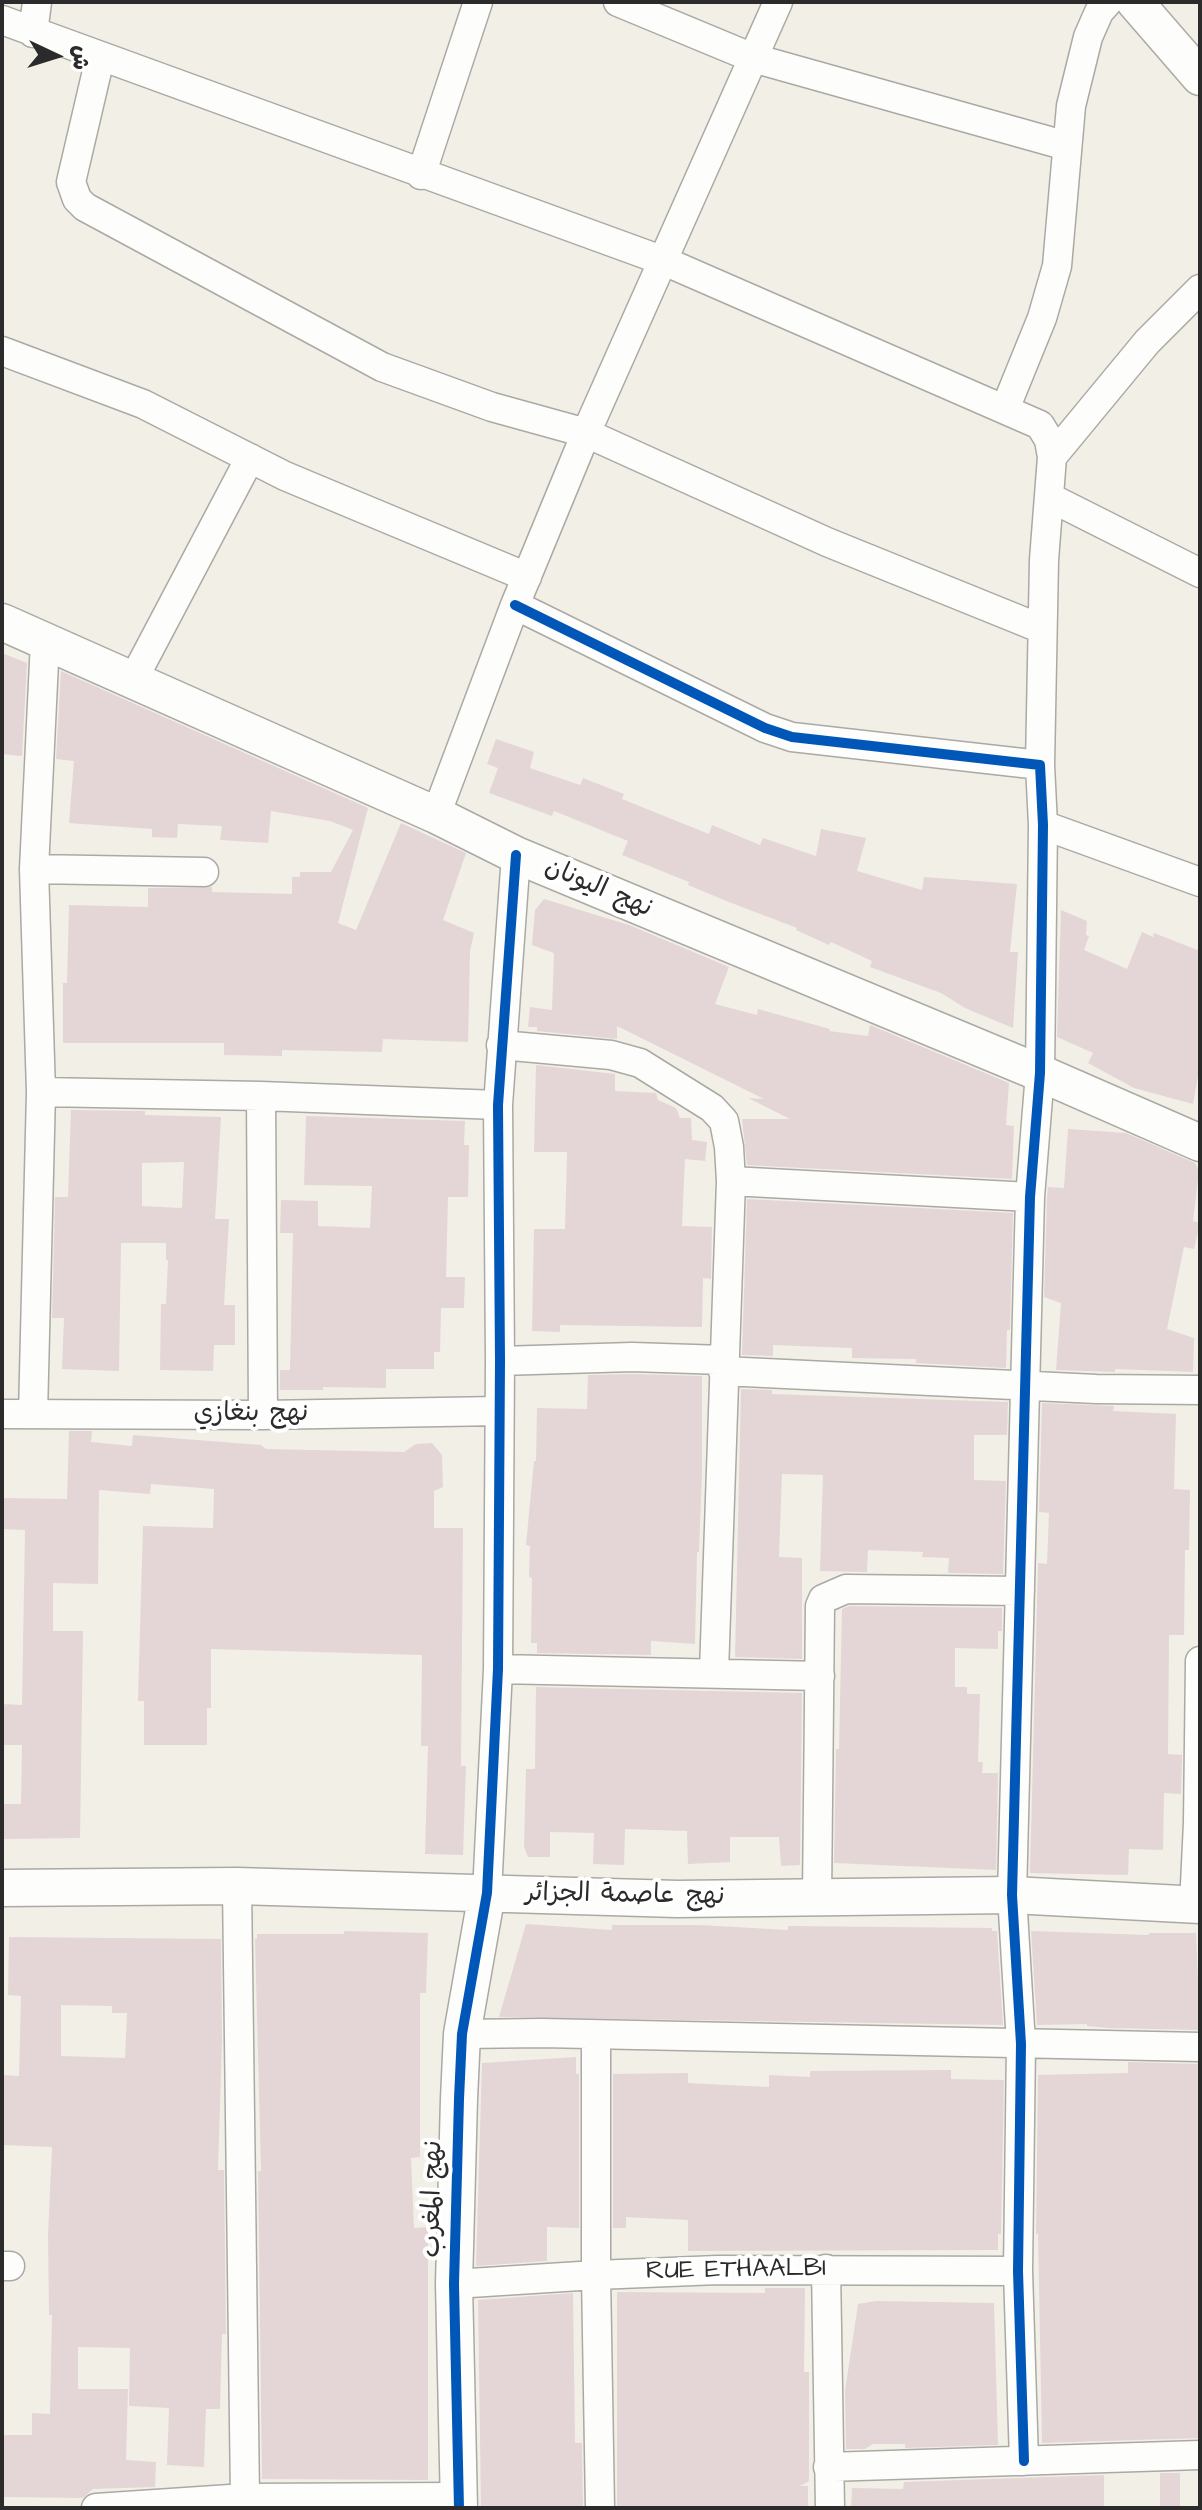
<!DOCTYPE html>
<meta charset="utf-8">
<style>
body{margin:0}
#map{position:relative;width:1202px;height:2510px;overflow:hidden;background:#f2efe7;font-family:"Architects Daughter","Playpen Sans Arabic",sans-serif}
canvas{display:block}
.frame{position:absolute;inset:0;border:4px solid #2b2b2b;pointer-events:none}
.north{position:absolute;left:16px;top:16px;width:80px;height:80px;-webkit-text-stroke:6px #fff;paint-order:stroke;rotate:94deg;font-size:22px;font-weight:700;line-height:32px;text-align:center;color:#2b2b2b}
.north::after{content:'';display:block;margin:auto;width:28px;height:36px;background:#2b2b2b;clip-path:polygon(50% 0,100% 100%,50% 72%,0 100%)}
</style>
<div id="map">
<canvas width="1202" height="2510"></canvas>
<div class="frame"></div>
<div class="north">ش</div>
</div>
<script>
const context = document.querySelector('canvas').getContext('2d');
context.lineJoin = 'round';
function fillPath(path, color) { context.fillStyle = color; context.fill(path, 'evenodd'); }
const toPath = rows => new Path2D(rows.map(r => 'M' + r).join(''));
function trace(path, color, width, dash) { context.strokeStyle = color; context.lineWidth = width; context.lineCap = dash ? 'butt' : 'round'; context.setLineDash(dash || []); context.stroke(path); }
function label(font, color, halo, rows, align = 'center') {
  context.font = font + ' "Architects Daughter","Playpen Sans Arabic",sans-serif'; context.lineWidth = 8; context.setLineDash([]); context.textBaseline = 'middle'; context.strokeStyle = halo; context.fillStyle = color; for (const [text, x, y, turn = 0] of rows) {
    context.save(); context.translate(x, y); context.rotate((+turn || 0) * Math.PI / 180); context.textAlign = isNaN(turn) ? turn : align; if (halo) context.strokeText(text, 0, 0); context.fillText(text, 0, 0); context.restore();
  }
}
const building = toPath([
 [2,653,27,663,22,756,2,754],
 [61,671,368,808,338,923,356,930,401,823,466,853,443,920,474,933,470,951,468,1042,383,1039,382,1052,282,1050,282,1056,224,1055,224,1043,63,1043,63,983,67,983,69,905,148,907,148,888,212,887,212,892,292,894,292,877,300,877,300,872,331,872,353,830,330,821,271,811,268,843,220,840,222,826,178,824,177,838,152,837,152,829,69,823,74,761,56,759],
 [496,739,534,752,530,768,580,785,583,778,624,794,622,799,709,834,712,825,760,845,763,838,816,856,821,829,866,838,857,871,922,890,924,877,1017,884,1010,952,1018,952,1013,1028,965,1008,941,993,870,967,872,961,831,942,829,945,796,930,797,928,729,902,688,885,689,882,622,855,628,841,554,811,552,816,489,793,498,768,487,764],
 [544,899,629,925,729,967,715,1004,757,1015,758,1009,830,1029,829,1031,868,1036,870,1025,1009,1083,1006,1125,1014,1126,1012,1179,747,1165,742,1119,790,1119,748,1098,764,1099,617,1026,617,1039,537,1031,537,1027,528,1027,530,1007,552,1010,554,953,532,945,535,910],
 [1061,910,1087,921,1086,935,1089,936,1084,950,1127,969,1142,932,1153,937,1154,933,1200,951,1200,1065,1193,1104,1134,1088,1088,1063,1093,1053,1057,1037],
 [536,1065,615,1074,615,1091,656,1093,658,1100,676,1108,680,1118,691,1118,692,1140,707,1142,705,1161,685,1159,682,1226,712,1227,711,1279,703,1278,702,1327,560,1325,560,1332,532,1331,534,1229,565,1229,567,1152,534,1152],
 [71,1110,145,1111,145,1115,221,1117,215,1219,229,1219,224,1305,235,1305,235,1345,214,1345,213,1371,160,1370,161,1304,166,1304,168,1260,166,1260,166,1243,121,1243,119,1371,62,1369,64,1318,52,1318,55,1197,68,1197],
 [184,1162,182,1208,142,1206,142,1163],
 [306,1116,465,1121,464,1145,469,1145,468,1197,448,1197,446,1277,465,1277,464,1308,441,1308,440,1352,434,1352,434,1369,386,1369,386,1388,323,1387,323,1390,280,1390,280,1370,290,1370,293,1233,280,1233,281,1200,318,1201,318,1226,370,1228,372,1186,304,1185],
 [1068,1129,1126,1133,1195,1163,1199,1171,1193,1221,1200,1223,1194,1249,1184,1247,1167,1329,1194,1338,1193,1372,1115,1369,1115,1372,1056,1370,1061,1303,1044,1297,1047,1198,1048,1187,1064,1188],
 [747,1199,1013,1213,1010,1330,1007,1330,1006,1368,916,1363,916,1359,852,1358,852,1348,773,1345,773,1356,742,1355],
 [632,1374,702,1376,702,1472,699,1552,697,1552,695,1644,651,1641,651,1655,537,1653,537,1643,531,1643,532,1578,529,1577,530,1546,526,1545,534,1461,536,1461,537,1408,587,1409,588,1375],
 [741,1389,772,1390,772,1394,1008,1402,1007,1435,974,1435,974,1480,1006,1481,1003,1574,948,1573,949,1558,922,1557,923,1552,868,1550,867,1572,820,1571,823,1475,782,1474,779,1557,802,1558,802,1659,735,1657],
 [1042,1403,1114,1406,1113,1411,1176,1414,1174,1489,1190,1490,1189,1550,1185,1550,1184,1635,1169,1635,1168,1754,1182,1755,1181,1794,1164,1793,1163,1850,1129,1849,1128,1875,1030,1873,1030,1871,1038,1563,1047,1564,1049,1513,1039,1512],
 [69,1431,92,1431,91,1442,132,1446,133,1435,261,1445,266,1449,404,1452,416,1444,432,1443,442,1455,443,1487,434,1491,434,1528,463,1528,461,1766,466,1766,463,1855,425,1854,428,1746,421,1746,422,1655,211,1649,211,1708,207,1708,207,1745,144,1745,144,1701,138,1701,143,1526,213,1528,214,1489,151,1484,150,1494,99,1490,98,1584,53,1583,53,1631,83,1631,80,1838,2,1839,2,1804,21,1804,22,1745,2,1745,2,1704,22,1705,25,1530,2,1529,2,1498,67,1499],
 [849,1606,1002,1608,1002,1631,998,1631,998,1649,955,1648,955,1687,967,1687,967,1694,980,1694,978,1762,983,1762,982,1773,998,1773,996,1870,834,1863,836,1749,839,1749,842,1609],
 [536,1687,802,1693,800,1865,781,1866,779,1837,730,1837,730,1862,688,1864,687,1831,625,1829,624,1865,593,1864,594,1833,550,1832,550,1857,528,1857,524,1847,526,1769,535,1769],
 [526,1924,612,1930,612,1925,700,1925,788,1930,788,1926,992,1928,992,1931,997,1931,1003,2025,499,2017],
 [344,1931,428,1933,426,1993,420,1993,420,2157,411,2158,414,2228,428,2227,428,2480,262,2479,258,2171,261,2171,255,1939,257,1939,257,1934,344,1934],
 [1031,1931,1149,1935,1149,1933,1196,1933,1200,2030,1108,2028,1087,2026,1087,2024,1037,2025],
 [9,1937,221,1939,222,2041,218,2170,224,2170,226,2334,222,2334,220,2409,206,2409,204,2467,167,2465,169,2408,129,2406,130,2348,78,2347,78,2389,128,2389,126,2460,156,2462,155,2487,93,2489,83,2498,2,2497,2,2435,32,2435,32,2413,50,2414,52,2315,49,2315,48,2235,52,2147,2,2145,2,2075,19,2076,21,1996,8,1995],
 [61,2005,112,2006,112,2013,127,2013,125,2058,61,2056],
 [576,2057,576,2074,579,2074,579,2228,547,2227,547,2261,476,2266,482,2063],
 [1128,2062,1200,2064,1200,2438,1042,2443,1038,2234,1036,2234,1038,2075,1128,2073],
 [951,2070,951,2079,1004,2080,1001,2234,998,2234,998,2250,688,2251,688,2220,626,2217,626,2228,613,2228,613,2074,688,2073,688,2083,769,2087,769,2075,810,2077,810,2071],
 [765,2288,805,2288,804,2372,809,2372,809,2481,800,2486,808,2486,808,2508,617,2508,617,2292,765,2293],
 [573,2293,575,2443,582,2443,583,2508,481,2508,478,2300],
 [876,2301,994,2303,998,2445,905,2448,905,2444,873,2444,865,2449,846,2449,845,2391,858,2304],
 [1160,2473,1180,2473,1180,2508,1160,2508],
 [1104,2475,1104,2508,851,2508,852,2488,903,2489,904,2482]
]);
const minor = toPath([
 [618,2,753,58,1067,146],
 [2,20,664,261,1040,425,1049,440,1052,457,1044,560,1040,765],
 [33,33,37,2],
 [100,58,71,182,77,199,85,207,382,367,492,407,586,433,827,542,1042,629],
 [421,175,478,2],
 [2,351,143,404,285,476,527,577],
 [1005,409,1042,318,1057,266,1071,106,1088,37,1099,12,1108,2],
 [1052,457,1147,342,1200,289],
 [1049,497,1200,573],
 [515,605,765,728,792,737,1040,765,1043,825,1040,1073,1030,1197,1012,1895,1021,2044,1018,2271,1024,2461],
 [133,680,250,458],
 [436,815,515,605,586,433,778,2],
 [1043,825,1200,882],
 [34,869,204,872],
 [501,1045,611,1055,640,1063,712,1108,724,1121,729,1147,731,1181,714,1672],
 [41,1092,261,1096,498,1105],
 [261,1096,263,1415],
 [731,1181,1030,1197],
 [500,1361,632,1357,724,1360],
 [723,1371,1096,1389,1200,1390],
 [2,1414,263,1415,499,1411],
 [33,1414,41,1092,34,869,45,641],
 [498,1669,820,1676],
 [237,1886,245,2498],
 [487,1893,498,1669,500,1361,498,1105,516,855],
 [817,1898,820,1606,823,1599,846,1589,1020,1591],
 [1194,1905,1198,1823,1200,1661],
 [462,2034,542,2033,1200,2047],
 [596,2036,596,2275,600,2508],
 [2,2266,10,2266],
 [826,2269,830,2508],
 [454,2284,596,2275,718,2270,1018,2271],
 [828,2467,1200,2455],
 [96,2508,245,2498,458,2497]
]);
const tertiary = toPath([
 [1135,2,1200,77],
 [2,622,436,815,516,855,1040,1073,1200,1143],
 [2,1888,237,1886,677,1899,1012,1895,1200,1905],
 [459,2508,454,2284,459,2099,462,2034,487,1893]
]);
const cycleway = toPath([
 [515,605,765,728,792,737,1040,765,1043,825,1040,1073,1030,1197,1012,1895,1021,2044,1018,2271,1024,2461],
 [459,2508,454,2284,459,2099,462,2034,487,1893,498,1669,500,1361,498,1105,516,855]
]);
const streetNames = [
 ["نهج اليونان",598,889,23],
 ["نهج بنغازي",251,1415],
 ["نهج عاصمة الجزائر",625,1896,1],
 ["نهج المغرب",434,2199,-89],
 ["RUE ETHAALBI",736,2271,-1]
];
fillPath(building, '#e4d6d6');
trace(minor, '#aaa9a4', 31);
trace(tertiary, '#aaa9a4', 39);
trace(minor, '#fdfdfb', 28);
trace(tertiary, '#fdfdfb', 36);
trace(cycleway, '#0057b8', 10);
label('26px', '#2b2b2b', '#fff', streetNames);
</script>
